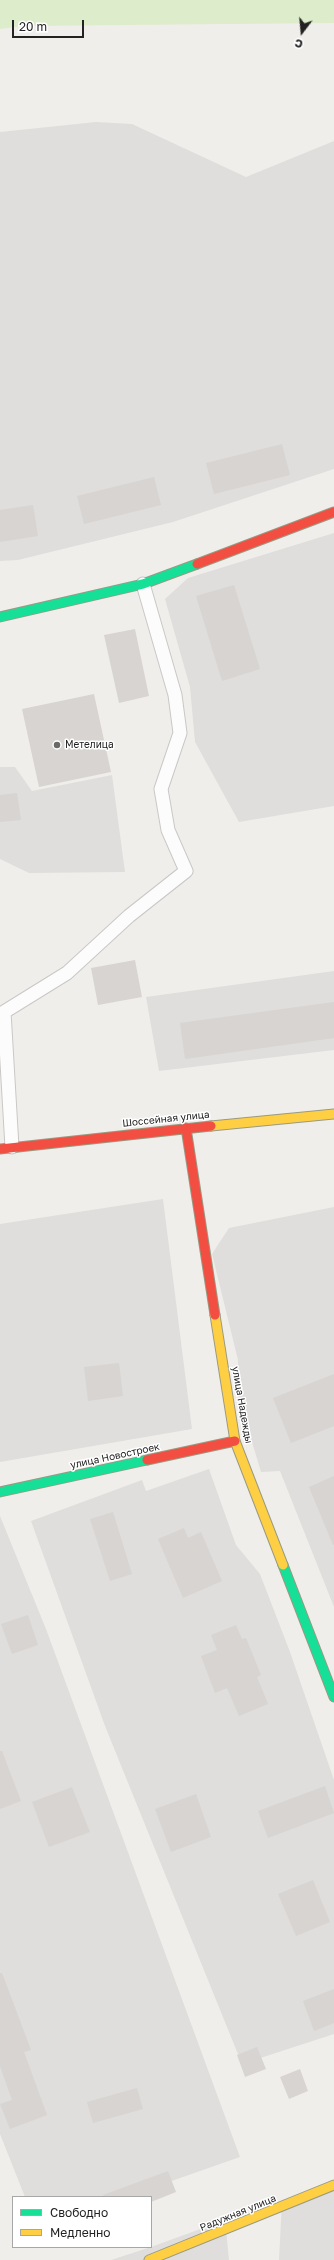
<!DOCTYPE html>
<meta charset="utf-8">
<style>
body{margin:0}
#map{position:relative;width:334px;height:2260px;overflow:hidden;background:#f0eeeb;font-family:"Golos Text",sans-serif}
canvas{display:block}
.legend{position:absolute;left:12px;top:2196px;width:140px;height:52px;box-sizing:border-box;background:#fff;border:1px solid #a7a7a7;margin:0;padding:5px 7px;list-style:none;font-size:12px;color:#222}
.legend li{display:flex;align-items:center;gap:8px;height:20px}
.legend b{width:20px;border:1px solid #a7a7a7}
.north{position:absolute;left:282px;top:12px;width:40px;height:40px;-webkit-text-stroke:3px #fff;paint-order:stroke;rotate:196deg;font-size:11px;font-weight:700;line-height:16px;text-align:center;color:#222}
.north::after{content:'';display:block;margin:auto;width:14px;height:18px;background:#222;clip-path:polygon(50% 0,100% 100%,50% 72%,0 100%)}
.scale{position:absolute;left:12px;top:20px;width:72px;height:18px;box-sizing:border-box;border:2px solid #222;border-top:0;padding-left:5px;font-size:12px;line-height:14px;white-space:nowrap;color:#222;-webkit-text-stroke:3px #fff;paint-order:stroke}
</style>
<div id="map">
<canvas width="334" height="2260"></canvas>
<ul class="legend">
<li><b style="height:5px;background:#16e098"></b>Свободно</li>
<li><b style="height:5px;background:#ffcf43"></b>Медленно</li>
</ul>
<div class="north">С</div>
<div class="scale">20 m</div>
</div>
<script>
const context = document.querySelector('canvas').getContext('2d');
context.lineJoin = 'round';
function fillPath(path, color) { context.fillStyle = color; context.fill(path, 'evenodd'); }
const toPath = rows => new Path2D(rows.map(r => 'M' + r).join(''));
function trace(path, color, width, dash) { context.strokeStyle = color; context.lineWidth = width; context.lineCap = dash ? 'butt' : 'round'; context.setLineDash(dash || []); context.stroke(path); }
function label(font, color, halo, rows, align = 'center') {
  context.font = font + ' "Golos Text",sans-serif'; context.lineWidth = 3; context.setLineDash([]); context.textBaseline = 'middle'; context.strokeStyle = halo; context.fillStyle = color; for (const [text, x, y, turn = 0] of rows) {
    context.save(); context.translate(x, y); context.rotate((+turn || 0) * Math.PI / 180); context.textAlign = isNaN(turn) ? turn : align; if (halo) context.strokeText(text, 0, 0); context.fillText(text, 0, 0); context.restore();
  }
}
const residential = toPath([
 [96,122,132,124,246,177,334,141,334,469,173,522,18,560,0,561,0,132],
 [334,533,334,806,239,822,195,742,190,687,165,599,188,578],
 [0,767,15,767,32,791,112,775,125,872,29,873,0,859],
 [334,971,334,1050,159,1071,146,997],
 [163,1199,192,1429,0,1462,0,1224],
 [334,1207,334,1607,280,1471,261,1472,237,1392,238,1360,212,1254,229,1228],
 [209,1469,236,1545,260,1574,290,1652,334,1780,334,2034,242,2064,105,1726,31,1521,142,1480,146,1491],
 [0,1516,46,1629,240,2157,126,2197,25,2197,0,2134],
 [334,2189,334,2260,279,2260,282,2200],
 [225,2220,229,2260,111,2260,151,2247]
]);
const grass = toPath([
 [0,0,334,0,334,23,23,26,0,29]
]);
const building = toPath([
 [282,444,290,475,214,494,206,463],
 [154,477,161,505,84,524,77,496],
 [33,505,38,536,0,542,0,510],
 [234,585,260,669,222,681,196,596],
 [135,629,149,696,119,703,104,635],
 [94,694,111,772,39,787,22,709],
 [17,793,21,820,0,822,0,795],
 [135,960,142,997,98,1005,91,968],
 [334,1002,334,1038,185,1059,180,1023],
 [119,1363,123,1396,88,1401,84,1367],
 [334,1374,334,1426,291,1443,273,1398],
 [334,1476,334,1545,333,1545,309,1487],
 [113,1512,132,1574,110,1581,90,1519],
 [184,1528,188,1538,201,1532,222,1581,183,1598,158,1539],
 [28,1615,38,1645,12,1654,1,1624],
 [236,1625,242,1639,246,1638,261,1675,257,1677,268,1704,239,1716,227,1688,215,1693,201,1656,217,1650,211,1635],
 [0,1751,2,1751,21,1801,0,1809],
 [325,1786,334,1813,268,1838,258,1811],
 [72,1787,90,1832,49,1847,32,1802],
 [196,1794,211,1837,171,1852,155,1809],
 [313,1880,330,1922,296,1936,278,1894],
 [0,1973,2,1973,31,2050,24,2052,47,2115,10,2129,0,2104,12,2100,0,2066],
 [334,1989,334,2023,314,2031,303,2001],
 [257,2047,266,2069,245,2077,237,2055],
 [300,2069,308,2091,289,2099,280,2077],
 [137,2088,143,2109,93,2123,87,2102],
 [168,2171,176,2192,151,2202,151,2197,104,2197,103,2195]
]);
const lane = toPath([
 [12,1147,4,1012,67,973,129,916,186,871,168,830,161,789,180,733,175,695,143,584]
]);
const fast = toPath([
 [0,617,143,584,197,564],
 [0,1492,147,1460],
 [283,1565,334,1697]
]);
const slow = toPath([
 [211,1126,334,1114],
 [215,1315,235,1441,283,1565],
 [149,2260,334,2185]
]);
const jam = toPath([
 [197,564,334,512],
 [186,1128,215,1315],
 [0,1149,211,1126],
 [147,1460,235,1441]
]);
const markers = [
 [57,745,4,"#6a6968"]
];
const poiNames = [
 ["Метелица",65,745]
];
const streetNames = [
 ["Шоссейная улица",166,1119,-6],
 ["улица Надежды",242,1405,80],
 ["улица Новостроек",115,1456,-12],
 ["Радужная улица",238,2213,-22]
];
fillPath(residential, '#dfdedc');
fillPath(grass, '#ddeccb');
fillPath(building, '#d7d4d2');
trace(lane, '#c9c8c7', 15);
trace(fast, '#999a82', 11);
trace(slow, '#999a82', 11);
trace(jam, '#999a82', 11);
trace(lane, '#fdfcfc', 13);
trace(fast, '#16e098', 9);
trace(slow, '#ffcf43', 9);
trace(jam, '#f24e42', 9);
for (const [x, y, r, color] of markers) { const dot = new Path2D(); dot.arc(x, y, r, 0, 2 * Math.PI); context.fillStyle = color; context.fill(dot); trace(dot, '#fff', 1.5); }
label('10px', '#222', '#fff', poiNames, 'left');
label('10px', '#222', '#fff', streetNames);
</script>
